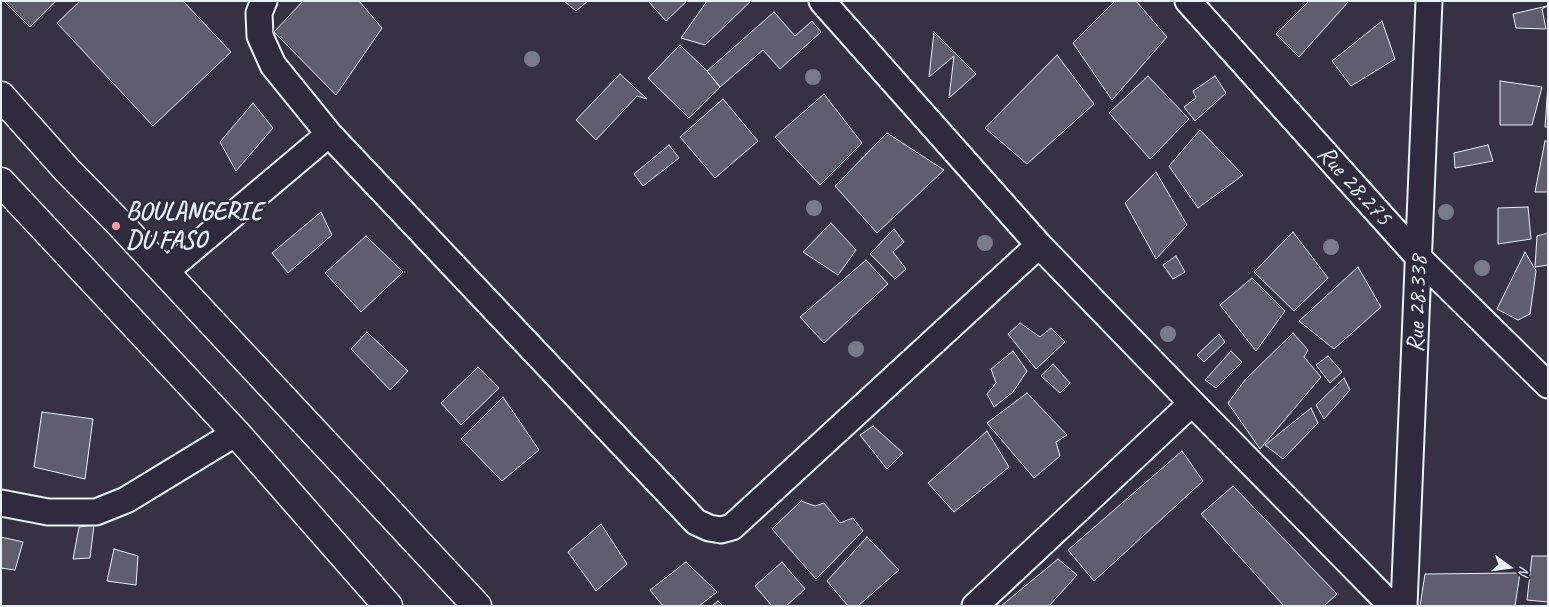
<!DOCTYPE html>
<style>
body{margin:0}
#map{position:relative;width:1549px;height:607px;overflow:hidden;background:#363244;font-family:Caveat,sans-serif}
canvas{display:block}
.frame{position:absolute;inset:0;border:2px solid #e8f1f8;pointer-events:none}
.north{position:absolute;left:1484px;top:542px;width:50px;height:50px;-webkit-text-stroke:4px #2f2a3d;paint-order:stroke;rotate:104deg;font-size:14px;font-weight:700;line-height:20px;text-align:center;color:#e8f1f8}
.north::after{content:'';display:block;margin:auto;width:18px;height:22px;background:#e8f1f8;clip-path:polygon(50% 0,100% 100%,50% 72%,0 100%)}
</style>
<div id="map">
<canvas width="1549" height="607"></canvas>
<div class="frame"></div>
<div class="north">N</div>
</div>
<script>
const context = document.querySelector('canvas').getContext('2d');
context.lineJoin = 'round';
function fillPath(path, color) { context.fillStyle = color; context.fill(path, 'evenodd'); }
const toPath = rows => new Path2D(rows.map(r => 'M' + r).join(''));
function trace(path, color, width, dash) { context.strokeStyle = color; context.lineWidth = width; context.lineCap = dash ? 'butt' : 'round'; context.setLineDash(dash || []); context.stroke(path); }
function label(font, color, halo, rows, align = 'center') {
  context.font = font + ' Caveat,sans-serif'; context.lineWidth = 4.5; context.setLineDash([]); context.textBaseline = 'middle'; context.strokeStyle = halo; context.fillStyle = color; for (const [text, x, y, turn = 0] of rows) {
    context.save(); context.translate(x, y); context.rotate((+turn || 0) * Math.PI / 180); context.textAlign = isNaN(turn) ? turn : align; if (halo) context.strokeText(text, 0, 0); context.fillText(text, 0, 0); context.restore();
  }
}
const building = toPath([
 [4,1,56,1,30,27,4,1],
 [80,1,183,1,231,52,153,126,57,23,80,1],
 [303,1,359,1,382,28,336,95,274,32,303,1],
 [564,1,588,1,576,11,564,1],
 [648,1,687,1,666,21,648,1],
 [707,1,751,1,705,45,681,38,707,1],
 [1115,1,1136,1,1167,37,1112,100,1073,43,1115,1],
 [1309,1,1349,1,1299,57,1276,34,1309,1],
 [1547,6,1542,9,1546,29,1516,28,1513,14,1547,6],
 [774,12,795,36,812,21,821,32,780,69,763,50,720,87,707,71,774,12],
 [1382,21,1395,59,1351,86,1332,61,1382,21],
 [934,32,976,74,949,98,954,56,929,77,934,32],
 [680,45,707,71,720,87,689,118,648,78,680,45],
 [1057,55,1094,104,1027,164,985,128,1057,55],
 [620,74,647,99,637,96,596,140,576,120,620,74],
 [1148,76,1189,119,1150,159,1109,113,1148,76],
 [1215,76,1226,93,1195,121,1184,107,1196,98,1193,91,1215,76],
 [1500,81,1542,87,1532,125,1500,125,1500,81],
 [1548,84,1548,127,1545,127,1548,84],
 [824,94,862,143,820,185,775,137,824,94],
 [723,99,758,141,715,178,680,137,723,99],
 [253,103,273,128,236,171,220,142,253,103],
 [1200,130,1243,175,1198,208,1169,166,1200,130],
 [887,133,944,170,877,233,835,186,887,133],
 [1545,141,1548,141,1548,192,1535,192,1545,141],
 [669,145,679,158,643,186,634,174,669,145],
 [1488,145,1493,161,1455,168,1454,153,1488,145],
 [1156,172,1187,225,1156,259,1125,203,1156,172],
 [1528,207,1531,239,1498,244,1498,208,1528,207],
 [321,212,332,235,288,273,272,253,321,212],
 [831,223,856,250,838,275,803,252,831,223],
 [894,229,904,242,893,252,906,269,895,279,870,254,894,229],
 [1293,232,1328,278,1294,311,1254,272,1293,232],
 [1548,233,1548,265,1535,267,1537,236,1548,233],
 [366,236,403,272,361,312,325,273,366,236],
 [1525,252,1536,271,1530,314,1518,320,1497,309,1525,252],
 [1176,256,1185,272,1173,279,1163,265,1176,256],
 [866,260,888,284,824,343,800,317,866,260],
 [1358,267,1381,307,1334,349,1299,321,1358,267],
 [1252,278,1285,311,1256,351,1220,305,1252,278],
 [1020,323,1040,337,1051,328,1065,342,1036,369,1008,334,1020,323],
 [367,332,408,371,390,390,351,349,367,332],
 [1293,333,1308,350,1304,357,1321,377,1260,449,1228,403,1245,380,1293,333],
 [1219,334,1225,342,1204,362,1197,355,1219,334],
 [1013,351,1027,371,1013,392,994,407,987,394,996,383,991,369,1013,351],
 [1231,351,1242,362,1216,388,1205,380,1231,351],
 [1328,356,1342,372,1330,383,1316,365,1328,356],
 [1053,364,1070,383,1060,393,1041,376,1053,364],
 [478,367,499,388,461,425,441,403,478,367],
 [1344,378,1350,390,1324,419,1316,405,1344,378],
 [1027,393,1067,435,1056,442,1060,456,1034,478,987,423,1027,393],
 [503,397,539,450,502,481,461,439,503,397],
 [1311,408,1318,423,1283,459,1265,445,1311,408],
 [42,412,93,419,85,479,34,467,42,412],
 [873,426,903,453,887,469,860,435,873,426],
 [987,431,1009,467,954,512,928,483,987,431],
 [1182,451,1203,481,1094,581,1068,550,1182,451],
 [1233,486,1337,594,1324,606,1284,606,1201,514,1233,486],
 [801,501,815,506,824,503,840,523,853,518,863,531,816,579,772,529,801,501],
 [601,524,627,564,596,591,568,552,601,524],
 [94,525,90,558,73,559,79,527,94,525],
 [1,537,23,542,15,570,1,568,1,537],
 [867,537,899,570,858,606,848,606,827,581,867,537],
 [114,549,138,556,136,585,107,581,114,549],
 [1532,556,1548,556,1548,602,1527,600,1532,556],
 [1058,559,1077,575,1049,606,1001,606,1058,559],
 [686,562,717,592,699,606,663,606,650,590,686,562],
 [782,562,805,589,786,606,772,606,755,586,782,562],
 [1520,573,1515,606,1420,606,1425,574,1520,573],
 [718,601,723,606,712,606,718,601]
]);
const street = toPath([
 [264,1,259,13,260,36,273,65,329,134,696,522,709,528,721,530,732,527,1039,245],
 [822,1,1039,245,1192,403,1392,606],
 [1188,1,1420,259,1548,385],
 [165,272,329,134],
 [1,503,48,512,96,512,126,500,236,433],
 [975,606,1192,403],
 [1404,606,1429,1]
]);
const secondary = toPath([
 [1,96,67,170,120,224,477,606],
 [1,182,236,433,388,606]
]);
const trees = [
 [532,59],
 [813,77],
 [814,208],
 [1446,212],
 [985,243],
 [1331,247],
 [1482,268],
 [1168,334],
 [856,349]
];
const markers = [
 [116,226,5,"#ff9aa2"]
];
const streetNames = [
 ["Rue 28.275",1354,186,48],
 ["Rue 28.338",1418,304,-88]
];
const poiNames = [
 ["BOULANGERIE",126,212],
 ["DU FASO",126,241]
];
fillPath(building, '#605e6e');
trace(building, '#e8f1f8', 1);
trace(street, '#e8f1f8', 29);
trace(secondary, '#e8f1f8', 31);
trace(street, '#2f2a3d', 25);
trace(secondary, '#2f2a3d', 28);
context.fillStyle = '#7a7b89';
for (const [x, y] of trees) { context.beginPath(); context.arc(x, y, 8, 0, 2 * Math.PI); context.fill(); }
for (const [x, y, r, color] of markers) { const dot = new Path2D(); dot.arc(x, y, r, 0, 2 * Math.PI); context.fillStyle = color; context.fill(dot); trace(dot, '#2f2a3d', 2); }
label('25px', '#e8f1f8', '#2f2a3d', streetNames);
label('bold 25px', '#e8f1f8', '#2f2a3d', poiNames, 'left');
</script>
